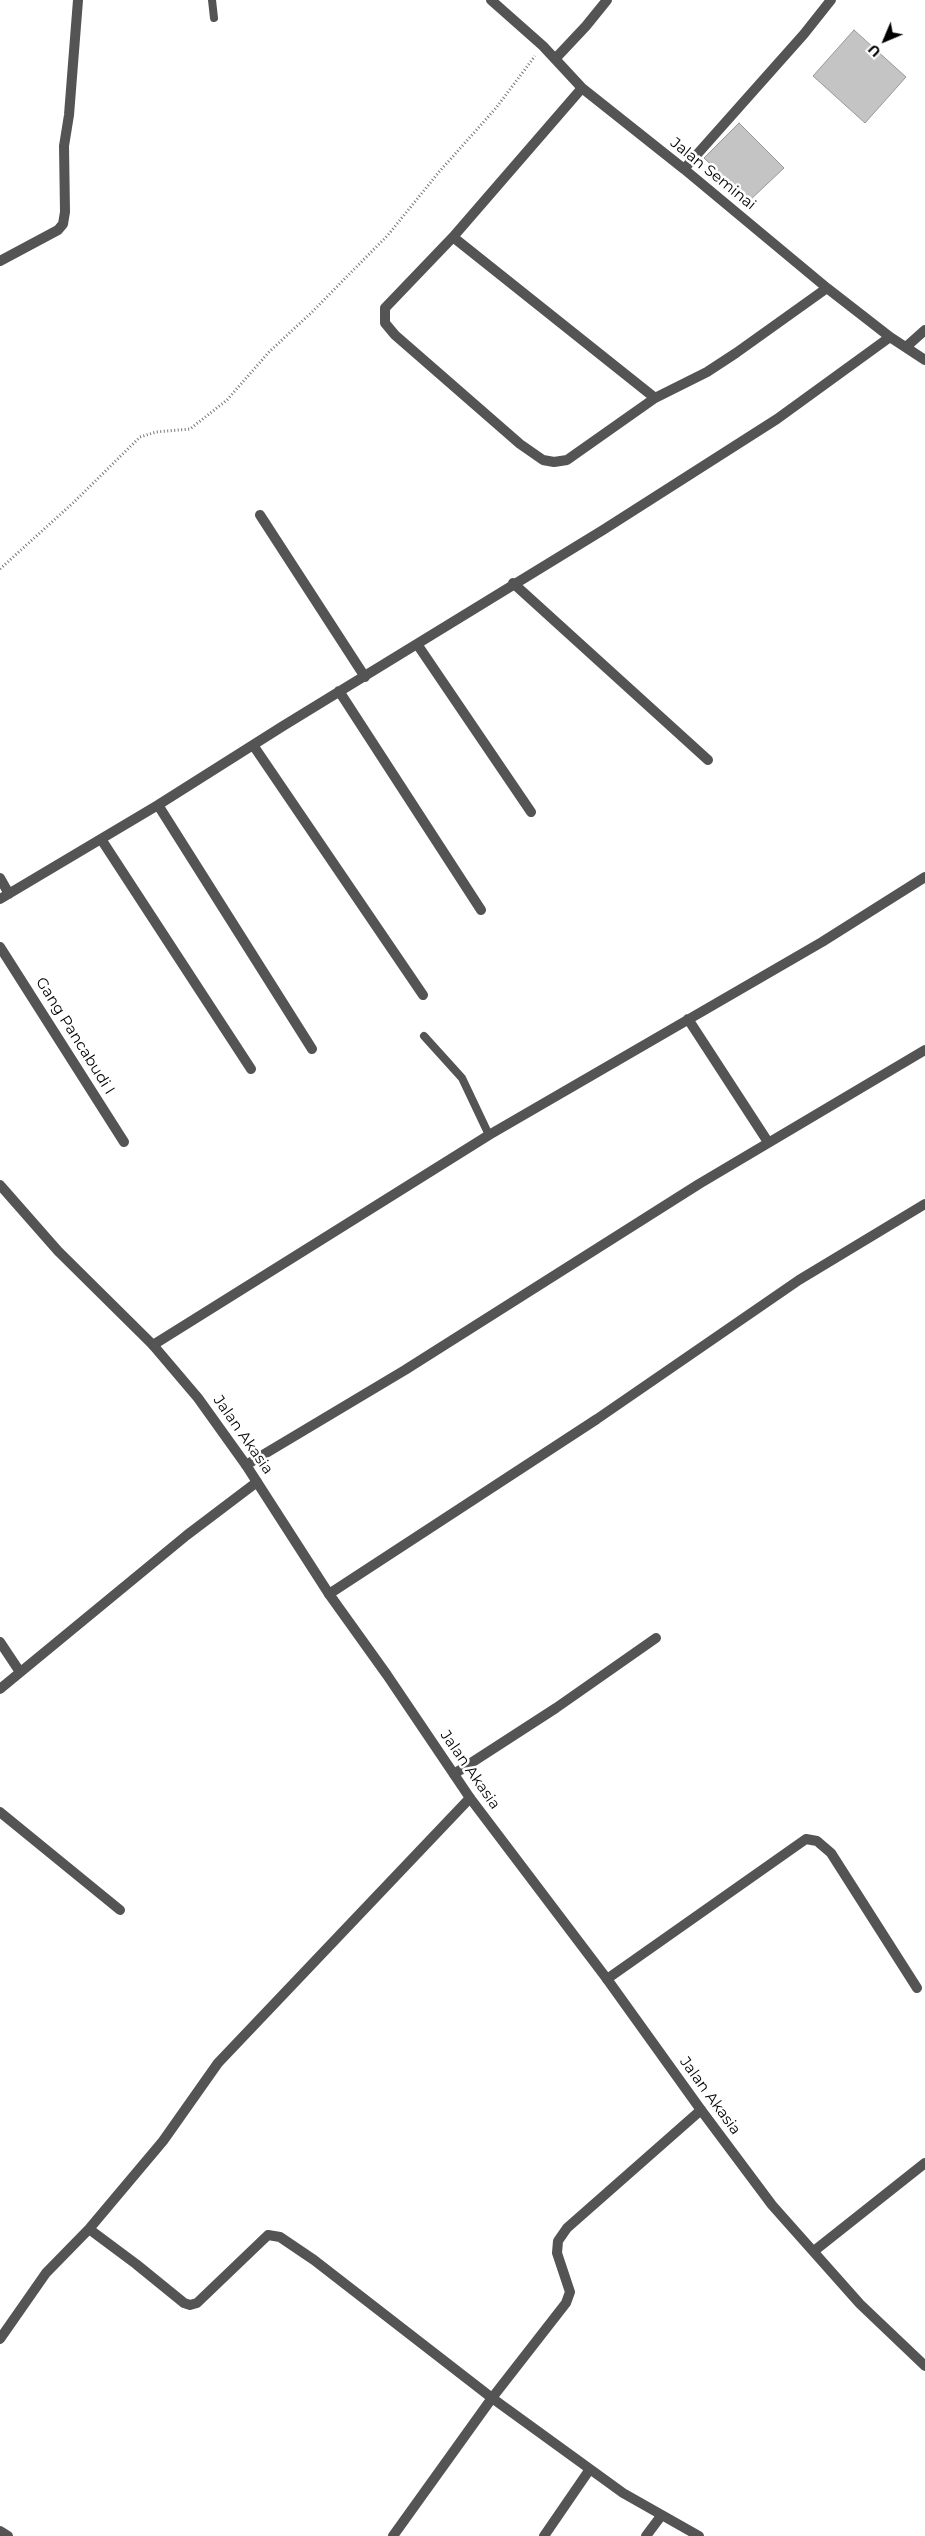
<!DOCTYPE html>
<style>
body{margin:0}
#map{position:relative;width:925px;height:2536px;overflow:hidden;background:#fff;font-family:Montserrat,sans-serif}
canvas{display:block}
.north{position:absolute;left:860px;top:15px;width:50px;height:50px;-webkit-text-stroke:4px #fff;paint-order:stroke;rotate:225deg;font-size:14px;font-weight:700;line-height:20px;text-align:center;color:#000}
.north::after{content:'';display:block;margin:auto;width:18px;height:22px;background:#000;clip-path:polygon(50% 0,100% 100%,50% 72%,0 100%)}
</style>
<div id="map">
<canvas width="925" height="2536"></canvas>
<div class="north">U</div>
</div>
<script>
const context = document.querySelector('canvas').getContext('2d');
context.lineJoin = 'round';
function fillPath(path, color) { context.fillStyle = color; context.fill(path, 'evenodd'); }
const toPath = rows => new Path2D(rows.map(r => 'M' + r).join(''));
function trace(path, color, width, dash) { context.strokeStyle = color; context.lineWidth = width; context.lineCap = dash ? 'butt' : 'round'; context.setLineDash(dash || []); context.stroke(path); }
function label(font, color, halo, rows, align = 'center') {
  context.font = font + ' Montserrat,sans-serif'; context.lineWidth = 5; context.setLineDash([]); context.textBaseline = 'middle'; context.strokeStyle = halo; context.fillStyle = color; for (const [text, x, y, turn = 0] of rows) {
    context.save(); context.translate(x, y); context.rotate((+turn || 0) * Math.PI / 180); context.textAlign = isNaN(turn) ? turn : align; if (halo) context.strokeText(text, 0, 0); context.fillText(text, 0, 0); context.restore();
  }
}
const building = toPath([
 [854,30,906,77,865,123,813,76,854,30],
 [739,123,784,168,749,201,704,158,739,123]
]);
const path = toPath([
 [0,569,74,502,140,437,156,432,190,429,227,400,269,352,311,313,388,235,439,172,496,108,535,56]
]);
const service = toPath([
 [212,0,214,18],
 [424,1036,462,1078,489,1135]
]);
const minor = toPath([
 [491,0,543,46,582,88,684,169,827,288,890,337,925,360],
 [555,59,586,26,607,0],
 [582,88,453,237,385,308,385,323,395,335,520,444,543,460,554,462,567,460,655,398,707,372,736,353,827,288],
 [684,169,804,34,831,0],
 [453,237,655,398],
 [0,261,58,230,63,224,65,212,64,146,69,115,78,0],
 [906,347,925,330],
 [260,515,365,677],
 [513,583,708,760],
 [417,644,531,812],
 [339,691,481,910],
 [253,745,423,995],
 [158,805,312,1049],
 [101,839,251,1069],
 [0,878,9,894],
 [0,899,158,805,283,726,603,530,777,419,890,337],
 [0,947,124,1142],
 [688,1019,768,1142],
 [153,1345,489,1135,822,942,925,877],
 [246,1465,405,1370,699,1184,925,1050],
 [329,1594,597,1419,799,1280,925,1204],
 [0,1642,20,1672],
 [0,1689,187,1535,257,1482],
 [454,1774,556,1708,656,1638],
 [0,1812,120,1910],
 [607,1979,806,1839,817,1841,831,1853,917,1988],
 [89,2229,136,2264,184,2303,190,2305,197,2303,268,2235,280,2237,314,2260,492,2398,623,2493,699,2536],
 [814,2251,925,2163],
 [0,2339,46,2273,89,2229,163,2141,218,2063,470,1798],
 [0,2531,8,2536],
 [393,2536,492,2398,566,2303,570,2292,557,2253,558,2241,567,2228,701,2110],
 [544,2536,590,2469],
 [646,2536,661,2516]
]);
const tertiary = toPath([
 [0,1185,58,1251,153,1345,198,1398,246,1465,329,1594,387,1675,470,1798,607,1979,701,2110,772,2205,860,2304,925,2366]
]);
const streetNames = [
 ["Jalan Seminai",713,174,39],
 ["Gang Pancabudi I",75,1036,58],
 ["Jalan Akasia",243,1435,55],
 ["Jalan Akasia",470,1770,55],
 ["Jalan Akasia",710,2096,54]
];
fillPath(building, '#c4c4c4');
trace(building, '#989898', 1);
trace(path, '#767676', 3, [1, 2.5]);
trace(service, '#545454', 8);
trace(minor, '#545454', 10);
trace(tertiary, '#545454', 10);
label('15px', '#000', '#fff', streetNames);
</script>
